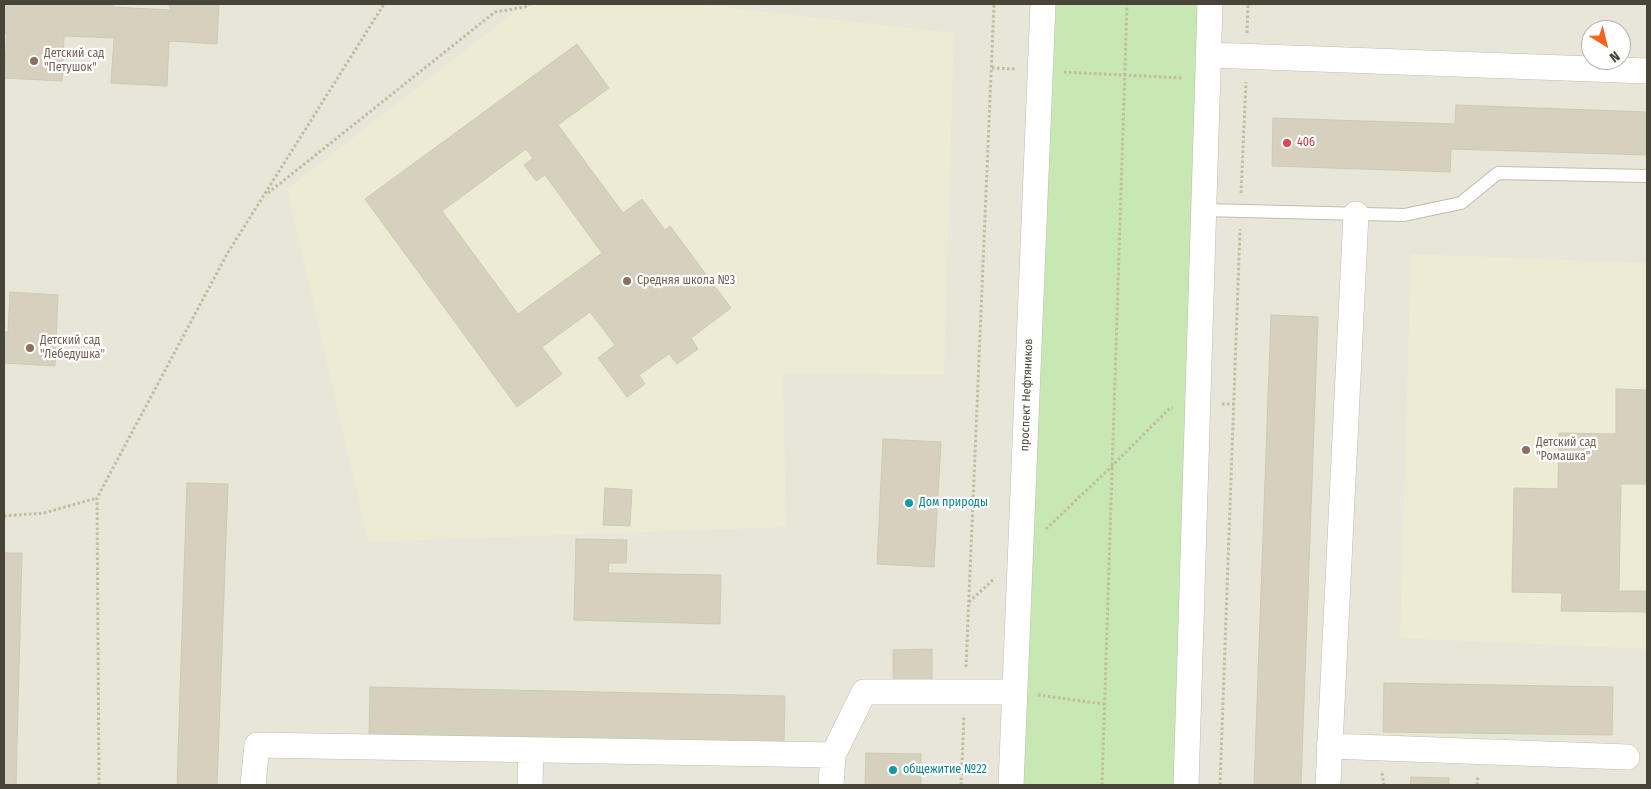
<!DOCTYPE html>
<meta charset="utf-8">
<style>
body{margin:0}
#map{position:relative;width:1651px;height:789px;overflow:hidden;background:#f4f3ea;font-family:"Fira Sans Condensed",sans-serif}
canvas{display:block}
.frame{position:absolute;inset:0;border:5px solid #484538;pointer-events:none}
.north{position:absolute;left:1581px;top:20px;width:50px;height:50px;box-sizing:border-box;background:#fff;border:1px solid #b6b5af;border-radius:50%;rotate:144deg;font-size:14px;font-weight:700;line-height:20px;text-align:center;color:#484538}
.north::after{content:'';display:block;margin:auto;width:18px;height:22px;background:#f6651f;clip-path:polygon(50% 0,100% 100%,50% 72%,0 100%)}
</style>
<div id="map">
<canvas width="1651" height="789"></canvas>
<div class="frame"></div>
<div class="north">N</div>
</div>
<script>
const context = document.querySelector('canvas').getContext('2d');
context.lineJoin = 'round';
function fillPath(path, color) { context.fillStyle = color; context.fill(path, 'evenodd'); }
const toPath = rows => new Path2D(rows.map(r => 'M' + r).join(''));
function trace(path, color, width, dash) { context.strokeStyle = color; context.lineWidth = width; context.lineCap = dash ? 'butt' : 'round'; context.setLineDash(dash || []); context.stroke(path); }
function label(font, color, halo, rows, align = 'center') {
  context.font = font + ' "Fira Sans Condensed",sans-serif'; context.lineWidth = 4.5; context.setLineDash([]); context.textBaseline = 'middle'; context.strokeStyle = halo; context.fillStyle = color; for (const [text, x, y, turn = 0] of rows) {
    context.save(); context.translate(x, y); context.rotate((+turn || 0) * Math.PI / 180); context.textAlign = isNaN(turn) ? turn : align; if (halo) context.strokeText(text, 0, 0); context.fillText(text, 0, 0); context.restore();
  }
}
const residential = toPath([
 [4,4,1647,4,1647,785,4,785],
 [1591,30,1621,30,1621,60,1591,60]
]);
const education = toPath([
 [524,4,696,4,954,33,944,375,783,373,786,527,368,542,287,189],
 [1411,254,1647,263,1647,649,1400,638]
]);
const green = toPath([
 [1046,4,1204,4,1176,785,1022,785]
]);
const building = toPath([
 [4,4,113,4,113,7,170,10,170,4,219,4,217,44,169,41,167,86,111,83,114,38,64,36,62,81,4,78,7,33,4,33,4,4],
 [577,44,609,88,558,125,623,213,642,199,665,230,670,226,731,308,691,338,698,349,677,364,669,354,639,375,645,384,627,397,598,358,615,345,590,312,542,347,562,374,517,407,365,199,577,44],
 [526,149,533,158,524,165,536,181,545,175,602,253,518,314,442,211,526,149],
 [1456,105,1647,112,1647,155,1451,149,1450,172,1272,166,1273,118,1455,124,1456,105],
 [10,292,58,295,55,366,4,363,4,374,4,332,8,332,10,292],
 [1271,315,1318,317,1301,785,1254,785,1271,315],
 [1616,389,1647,390,1647,484,1621,484,1619,591,1647,591,1647,612,1561,611,1562,593,1512,592,1514,488,1558,489,1559,433,1616,434,1616,389],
 [883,439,941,442,934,567,877,564,883,439],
 [187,483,228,484,217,785,177,785,187,483],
 [605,488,632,490,630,526,603,525,605,488],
 [576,539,627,540,626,563,609,563,608,573,721,575,720,624,574,620,576,539],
 [4,553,22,553,16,785,4,785,4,553],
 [932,649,932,684,893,684,893,650,932,649],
 [1384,683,1613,687,1612,735,1383,732,1384,683],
 [370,687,785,696,784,744,369,735,370,687],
 [866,753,921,754,921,785,865,785,866,753],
 [1411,777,1449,778,1449,785,1410,785,1411,777]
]);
const path = toPath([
 [1247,33,1248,4],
 [992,68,1015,69],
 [1064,72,1183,78],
 [268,193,495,12,525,7,530,4],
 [1241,193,1246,82],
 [1222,404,1234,404],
 [4,516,44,513,97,498],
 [1046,529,1112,466,1170,408,1173,408],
 [969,602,995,578],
 [966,667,994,4],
 [1038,695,1104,704],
 [1382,773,1384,785],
 [99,785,97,498,227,254,384,4],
 [961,785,964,716],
 [1102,785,1127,4],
 [1220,785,1240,229],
 [1477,785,1478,775]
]);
const service = toPath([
 [1204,210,1404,215,1461,203,1498,173,1647,176]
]);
const minor = toPath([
 [1209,55,1647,71],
 [1329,746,1627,757],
 [253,785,257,745,833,755,864,692,1015,692],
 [530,785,531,750],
 [831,785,833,755],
 [1011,785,1043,4],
 [1186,785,1210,4],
 [1328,785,1356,214]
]);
const markers = [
 [34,61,5,"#8d6e63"],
 [1287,143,5,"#e0444e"],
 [627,281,5,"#8d6e63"],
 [30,348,5,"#8d6e63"],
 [1526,450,5,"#8d6e63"],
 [909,503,5,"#0f9aa8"],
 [893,770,5,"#0f9aa8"]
];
const educationNames = [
 ["Детский сад",44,54],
 ["\"Петушок\"",44,68],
 ["Средняя школа №3",637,281],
 ["Детский сад",40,341],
 ["\"Лебедушка\"",40,355],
 ["Детский сад",1536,443],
 ["\"Ромашка\"",1536,457]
];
const healthNames = [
 ["406",1297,143]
];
const streetNames = [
 ["проспект Нефтяников",1027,395,-88]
];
const cultureNames = [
 ["Дом природы",919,503],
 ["общежитие №22",903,770]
];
fillPath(residential, '#e8e6d8');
fillPath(education, '#edebd4');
fillPath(green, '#c7e8b3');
fillPath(building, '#d6d1bf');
trace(building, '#d1cab2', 1);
trace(service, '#c0bdac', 14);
trace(minor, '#c0bdac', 26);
trace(path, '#c2bb9e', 3, [2.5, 2.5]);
trace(service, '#fff', 12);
trace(minor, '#fff', 25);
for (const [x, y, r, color] of markers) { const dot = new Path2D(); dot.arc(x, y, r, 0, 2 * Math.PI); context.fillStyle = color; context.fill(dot); trace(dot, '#fff', 2); }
label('12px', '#785e54', '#fff', educationNames, 'left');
label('12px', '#be3a42', '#fff', healthNames, 'left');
label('12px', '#484538', '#fff', streetNames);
label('12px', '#0d838f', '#fff', cultureNames, 'left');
</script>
